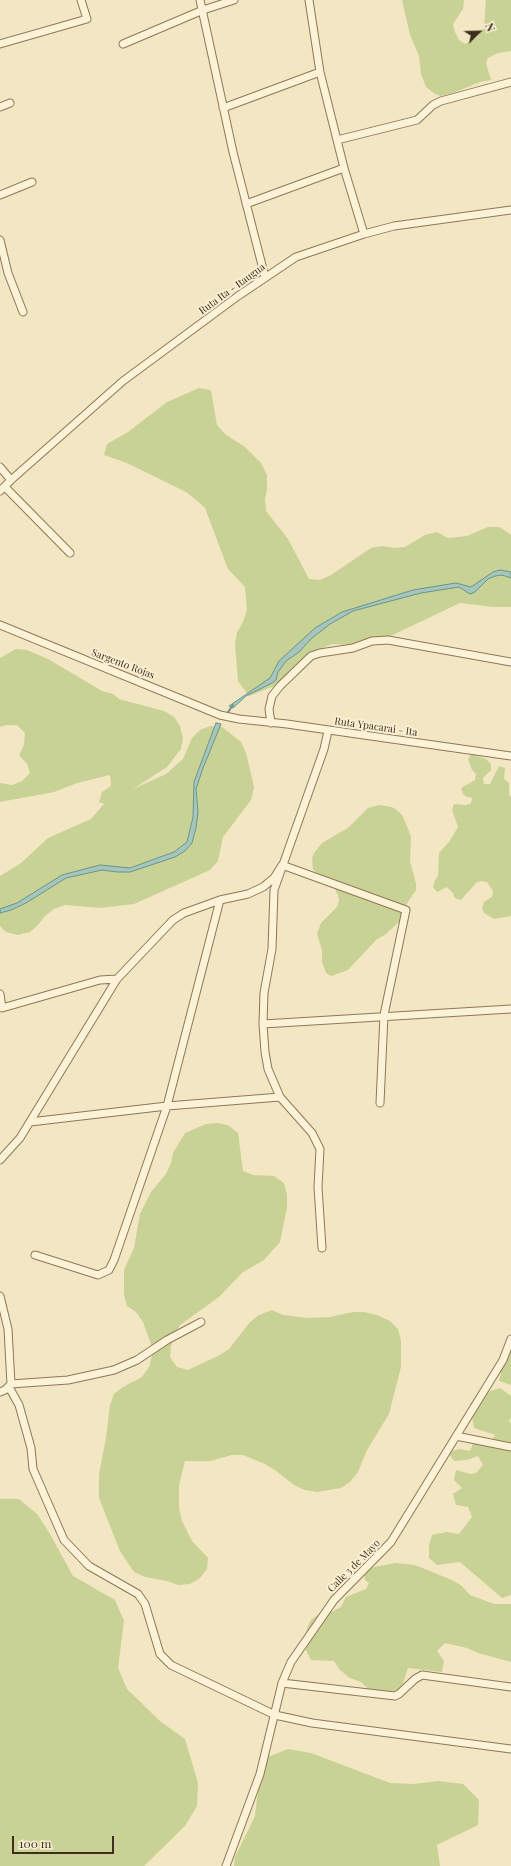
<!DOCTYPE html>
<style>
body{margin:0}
#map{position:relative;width:511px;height:1866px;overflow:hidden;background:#f2e6c3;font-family:"Playfair Display",serif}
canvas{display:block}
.north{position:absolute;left:459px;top:12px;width:40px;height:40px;-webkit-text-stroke:3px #f9efd3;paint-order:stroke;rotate:67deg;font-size:11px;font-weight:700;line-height:16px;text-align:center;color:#3d2e1d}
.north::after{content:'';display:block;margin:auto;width:14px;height:18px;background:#3d2e1d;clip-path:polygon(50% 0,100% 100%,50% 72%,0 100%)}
.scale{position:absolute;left:12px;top:1836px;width:102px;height:18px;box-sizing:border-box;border:2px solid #3d2e1d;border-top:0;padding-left:5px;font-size:12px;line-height:14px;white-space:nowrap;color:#3d2e1d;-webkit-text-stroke:3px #f9efd3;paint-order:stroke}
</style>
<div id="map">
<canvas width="511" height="1866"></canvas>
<div class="north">N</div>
<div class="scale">100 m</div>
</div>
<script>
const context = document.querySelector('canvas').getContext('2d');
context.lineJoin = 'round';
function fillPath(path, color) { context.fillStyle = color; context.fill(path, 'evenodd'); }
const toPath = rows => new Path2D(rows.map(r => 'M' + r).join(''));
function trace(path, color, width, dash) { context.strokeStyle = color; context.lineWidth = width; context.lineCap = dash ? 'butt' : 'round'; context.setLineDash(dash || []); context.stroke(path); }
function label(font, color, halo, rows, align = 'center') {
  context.font = font + ' "Playfair Display",serif'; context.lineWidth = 4; context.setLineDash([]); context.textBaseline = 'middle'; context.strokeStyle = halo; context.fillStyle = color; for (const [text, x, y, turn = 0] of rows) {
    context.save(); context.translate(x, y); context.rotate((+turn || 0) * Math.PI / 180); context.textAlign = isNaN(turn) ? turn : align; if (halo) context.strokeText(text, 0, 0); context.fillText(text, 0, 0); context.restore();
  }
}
const green = toPath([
 [402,0,464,0,463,9,453,24,454,30,459,40,465,44,477,38,484,28,486,0,511,0,511,51,498,53,488,58,486,63,491,80,480,82,453,93,441,96,435,94,426,87,421,74,419,56,410,35],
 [199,388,211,390,217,425,225,434,245,447,261,463,267,475,267,489,265,500,266,511,288,539,309,579,320,580,331,575,371,548,382,546,394,548,405,547,425,535,437,532,448,538,467,536,488,527,500,527,511,535,511,607,494,607,460,603,378,642,366,646,332,644,311,653,293,668,289,678,280,684,249,696,238,681,235,644,237,632,243,622,247,610,245,587,228,569,205,508,195,499,186,492,127,463,104,455,107,444,128,432,167,402],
 [16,649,27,650,48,659,102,691,113,694,119,699,164,711,174,717,180,726,183,738,181,749,167,767,133,789,166,774,183,759,192,738,200,730,210,726,222,727,241,742,246,753,254,787,251,800,223,837,218,861,210,870,134,904,100,908,65,905,54,909,45,916,38,925,30,932,18,935,6,932,0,926,0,876,21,863,48,838,91,819,104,804,99,802,102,792,111,786,110,775,77,783,54,792,0,802,0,783,12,785,22,781,30,773,27,764,19,755,24,745,25,733,17,725,6,725,0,727,0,658],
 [471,754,486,759,491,764,491,770,483,778,484,784,490,784,499,766,505,768,504,779,509,783,509,794,511,797,511,916,494,919,484,913,482,908,484,902,492,897,493,891,487,882,481,881,476,883,461,900,455,898,453,893,447,887,437,892,433,887,435,880,438,876,439,853,449,842,458,827,452,810,454,804,466,805,471,803,472,798,467,797,463,794,461,788,475,780,476,774,472,770,468,759],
 [379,805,392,807,398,811,402,815,407,826,411,837,410,861,416,884,416,890,403,909,400,921,386,934,376,940,348,970,331,976,326,973,322,962,322,950,317,934,321,923,337,907,339,901,338,895,332,883,313,870,312,858,314,853,322,843,348,828,368,808],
 [217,1123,228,1125,238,1133,243,1171,253,1175,274,1176,284,1183,287,1195,287,1207,280,1242,264,1260,243,1272,219,1297,180,1325,174,1335,171,1346,170,1357,177,1367,188,1370,220,1355,229,1349,250,1322,259,1315,272,1310,283,1315,308,1318,330,1317,353,1312,364,1312,377,1315,390,1321,398,1329,401,1341,401,1367,389,1414,367,1450,358,1472,350,1482,341,1488,317,1492,305,1490,294,1485,275,1470,265,1464,243,1455,232,1455,210,1461,185,1461,179,1485,179,1508,182,1521,192,1541,208,1558,207,1569,200,1578,190,1584,178,1585,167,1581,145,1577,134,1572,120,1551,99,1498,99,1474,106,1438,110,1405,114,1394,123,1387,142,1377,149,1367,152,1356,151,1344,143,1322,136,1312,127,1306,124,1294,124,1270,134,1248,140,1214,151,1192,166,1174,171,1163,173,1153,185,1133,206,1124],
 [511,1340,511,1385,499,1381,501,1373,498,1371],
 [500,1388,511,1396,511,1418,509,1420,511,1424,511,1595,502,1598,460,1562,437,1565,429,1558,429,1545,432,1535,447,1532,459,1534,472,1517,468,1507,456,1505,453,1494,462,1488,454,1480,456,1470,471,1474,476,1473,483,1465,478,1456,467,1460,454,1461,448,1452,459,1449,470,1451,473,1444,489,1444,495,1435,474,1428,470,1404,477,1395],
 [0,1499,19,1499,37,1514,50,1534,73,1576,115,1600,124,1621,118,1668,127,1689,161,1722,185,1739,198,1783,197,1806,185,1826,144,1866,0,1866],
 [396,1563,415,1565,452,1580,462,1586,470,1595,494,1604,511,1604,511,1662,478,1653,467,1648,445,1643,437,1651,444,1661,442,1672,408,1668,401,1690,389,1696,378,1698,361,1682,350,1678,340,1670,334,1661,311,1660,306,1650,305,1639,307,1628,311,1620,320,1613,331,1612,341,1607,346,1597,366,1589,369,1583,365,1580,364,1571,374,1567],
 [288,1749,311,1753,390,1783,414,1784,438,1781,463,1784,479,1800,478,1825,437,1845,440,1866,234,1866,235,1857,255,1816,260,1774,265,1758]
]);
const water = toPath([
 [500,570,511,572,511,578,502,575,495,576,488,579,475,592,470,594,459,587,421,593,353,611,330,624,312,638,299,652,286,661,278,672,276,680,272,683,246,696,233,708,229,706,270,678,279,661,315,628,342,612,413,590,456,583,471,587,493,572,500,570],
 [216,723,221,724,203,768,196,789,198,812,196,828,192,843,185,851,175,857,130,872,117,872,102,870,66,878,26,903,11,910,0,913,0,909,17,903,62,875,100,865,130,868,174,852,187,842,193,817,194,782,216,723]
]);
const stream = toPath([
 [226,715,233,705]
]);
const minor = toPath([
 [200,0,233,152,265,277],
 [309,0,320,72,344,168,364,234],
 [0,44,87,19,81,0],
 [123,44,203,10,234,0],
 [0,107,10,103],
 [223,108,320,72],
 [337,140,417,120,433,105,441,101,511,82],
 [0,195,32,182],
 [246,204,344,168],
 [0,240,8,273,23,312],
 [0,467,11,480],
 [5,487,70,553],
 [0,491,11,480,123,381,238,296,296,257,364,234,394,226,511,210],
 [0,625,220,715,239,719,287,724,511,756],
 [271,723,269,709,272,696,280,686,311,656,320,653,353,648,372,641,388,640,511,662],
 [0,994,2,1008,100,980,117,979],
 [263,1024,511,1009],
 [30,1122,167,1106,280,1097],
 [0,1160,20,1138,117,979,173,920,184,913,220,900,248,894,263,887,274,878,282,865,406,910,384,1015,380,1103],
 [322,1248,318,1187,320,1149,312,1133,280,1097,268,1069,265,1052,263,1024,264,993,272,949,274,890,324,749,328,731],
 [35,1255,98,1275,109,1270,114,1260,167,1106,220,900],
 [0,1296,8,1329,11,1384,5,1390,0,1392],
 [11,1384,68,1380,114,1370,137,1360,167,1340,201,1322],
 [9,1387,19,1405,31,1448,33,1469,64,1540,89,1566,138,1594,145,1604,160,1654,171,1665,275,1715,312,1723,511,1749],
 [456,1436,511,1447],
 [282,1683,395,1696,399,1694,415,1679,422,1675,511,1687],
 [226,1866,260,1774,282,1683,291,1662,334,1600,391,1542,503,1360,511,1339]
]);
const streetNames = [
 ["Ruta Ita - Itaugua",232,289,-36],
 ["Sargento Rojas",123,664,21],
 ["Ruta Ypacarai - Ita",376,727,8],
 ["Calle 3 de Mayo",354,1566,-45]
];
fillPath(green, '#c9d295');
fillPath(water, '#a5c5bd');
trace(water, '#6b948b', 1);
trace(stream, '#6b948b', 2);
trace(minor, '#8f7757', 9);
trace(minor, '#fcf2d7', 7);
label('10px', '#3d2e1d', '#f9efd3', streetNames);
</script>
